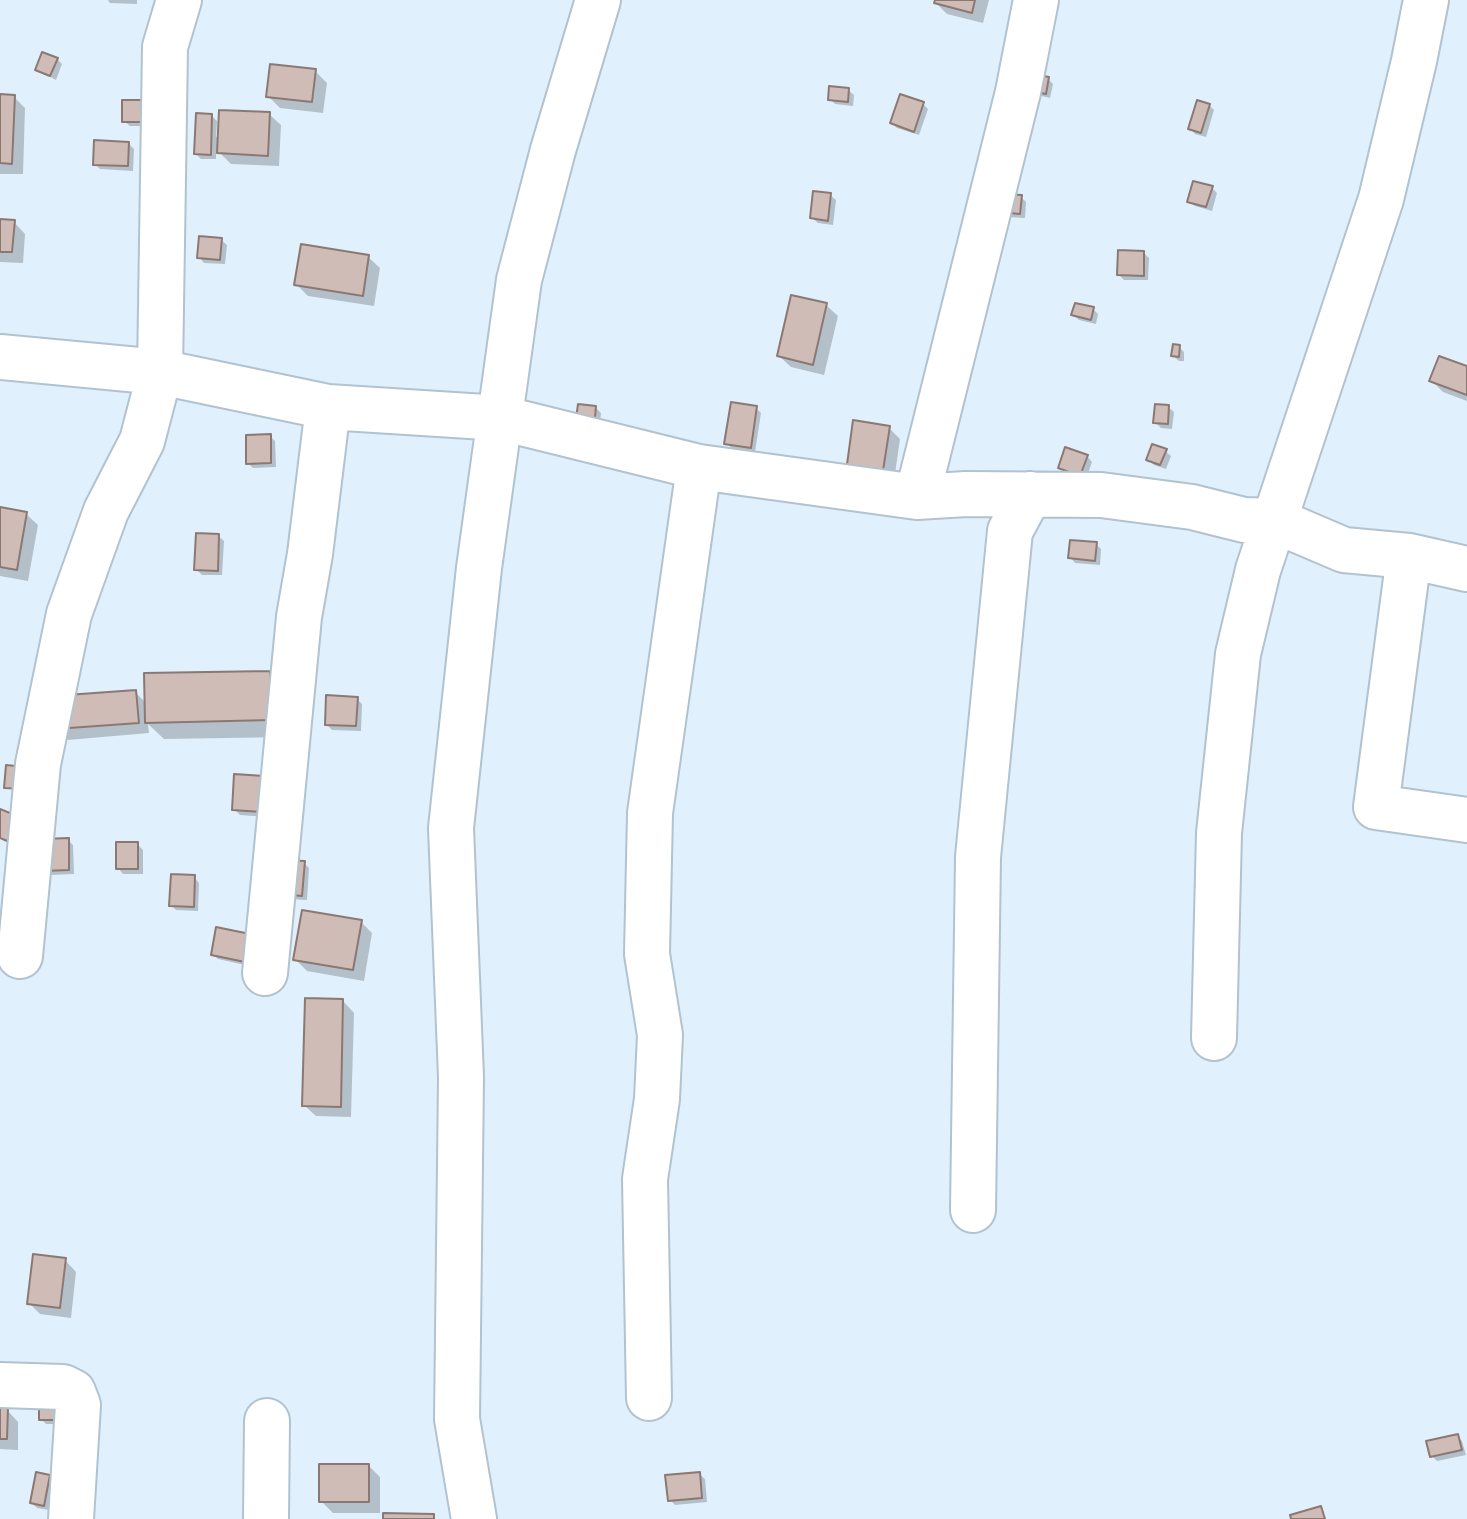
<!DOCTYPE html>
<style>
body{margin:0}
canvas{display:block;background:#e0f0fd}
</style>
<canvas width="1467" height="1519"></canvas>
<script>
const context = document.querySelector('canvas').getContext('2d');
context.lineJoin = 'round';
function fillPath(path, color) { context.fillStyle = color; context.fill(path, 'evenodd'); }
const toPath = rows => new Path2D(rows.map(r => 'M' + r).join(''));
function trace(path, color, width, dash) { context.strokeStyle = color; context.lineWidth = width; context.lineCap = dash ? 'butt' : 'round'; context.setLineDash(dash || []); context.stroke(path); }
const shadow = toPath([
 [108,0,137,0,137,4,110,3],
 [937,0,989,0,983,23,947,14,936,3],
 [57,59,62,64,56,80,37,70],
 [315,71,327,83,323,113,280,108,268,96],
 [1048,79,1053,84,1050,98,1037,95],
 [848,90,854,95,853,106,835,104,830,99],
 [0,96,14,97,25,108,23,174,0,174],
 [156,102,161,126,130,126,124,121],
 [923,104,928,109,919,135,897,128,892,123],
 [1209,105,1214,110,1206,137,1195,134,1190,128],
 [269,114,281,125,279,166,231,164,216,149,216,159,201,159,196,154,212,116,217,121,216,137,220,137],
 [129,144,134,149,133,171,100,169,95,164],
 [1212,188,1217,193,1212,211,1195,206,1189,201],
 [830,195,836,200,833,225,818,223,812,218],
 [1021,197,1026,202,1025,218,1007,217],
 [0,221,14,222,25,234,23,263,0,262],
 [221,240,227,245,225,264,204,263,199,257],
 [1143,252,1149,258,1148,280,1124,280,1119,275],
 [368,257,380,268,374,306,308,296,297,285],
 [826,305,838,316,824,375,791,367,779,356],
 [1093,309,1098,314,1096,324,1079,320,1073,315],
 [1179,347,1184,352,1184,361,1179,361,1173,356],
 [1467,368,1467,401,1443,392,1432,381],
 [1168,407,1174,412,1172,429,1161,428,1155,422],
 [596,408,601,413,599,433,577,425],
 [756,408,761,413,755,452,732,449,727,443],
 [889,428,900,439,893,488,859,483],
 [270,436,275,441,276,467,253,468,248,463],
 [1165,451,1171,456,1166,469,1154,465,1149,460],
 [1087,456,1092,462,1086,479,1065,473,1060,468],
 [0,509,26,514,38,525,28,581,0,576],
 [218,536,224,541,222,575,202,575,196,569],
 [1096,544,1101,549,1100,565,1075,563,1070,557],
 [269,673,287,690,288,737,164,739,148,724,149,733,68,740,57,728,135,692,146,703],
 [357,699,362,704,361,731,332,730,327,725],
 [236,776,267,817,240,815,234,809],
 [68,840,73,845,74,874,50,875,45,870],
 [137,844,143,850,143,874,123,874,118,868],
 [304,863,309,868,307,900,288,899],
 [194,877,199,883,198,911,176,910,171,905],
 [361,922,372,933,364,981,307,971,295,959],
 [260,942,254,967,218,959,213,954],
 [343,1001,354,1013,351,1117,316,1116,304,1105],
 [65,1260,76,1272,71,1318,40,1314,29,1303],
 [56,1401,62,1424,46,1424,41,1419],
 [0,1410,7,1410,18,1422,18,1450,0,1449],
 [1457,1436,1462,1441,1466,1455,1437,1461,1432,1456],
 [369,1466,380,1477,380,1513,333,1513,321,1501],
 [699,1474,705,1479,707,1502,675,1505,670,1500],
 [49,1477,55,1482,49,1510,37,1508,32,1503]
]);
const building = toPath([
 [935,0,975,0,972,13,934,3,935,0],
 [42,52,58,58,50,76,35,70,42,52],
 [270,64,316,69,312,102,266,97,270,64],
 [1033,74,1049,77,1046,94,1030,91,1033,74],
 [829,86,849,88,848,102,828,100,829,86],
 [0,94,15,95,12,164,0,163,0,94],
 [900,94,924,102,914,132,890,123,900,94],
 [122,100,157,100,157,122,122,122,122,100],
 [1197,100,1210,104,1201,133,1188,129,1197,100],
 [219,110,270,112,268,156,217,153,219,110],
 [196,113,212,114,211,155,194,154,196,113],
 [94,140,129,142,128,166,93,165,94,140],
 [1193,181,1213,186,1206,207,1187,202,1193,181],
 [813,191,831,193,828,221,810,218,813,191],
 [1000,194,1022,195,1020,214,999,212,1000,194],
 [0,219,15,220,12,252,0,252,0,219],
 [199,236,222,238,220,260,197,258,199,236],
 [301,244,369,255,363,296,294,285,301,244],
 [1118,250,1144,251,1144,276,1117,275,1118,250],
 [791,295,827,303,813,365,777,356,791,295],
 [1075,303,1094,307,1091,320,1071,315,1075,303],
 [1173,344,1180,345,1179,357,1171,356,1173,344],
 [1439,356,1467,366,1467,395,1429,381,1439,356],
 [731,402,757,406,751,448,724,444,731,402],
 [578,404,596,406,594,429,575,426,578,404],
 [1155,404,1169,405,1168,424,1153,423,1155,404],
 [853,420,890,426,882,477,846,472,853,420],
 [271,434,271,463,246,464,246,435,271,434],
 [1152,444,1167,449,1160,465,1146,460,1152,444],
 [1065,447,1088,455,1080,476,1058,468,1065,447],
 [0,507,27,512,17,570,0,567,0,507],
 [196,533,219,534,218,571,194,570,196,533],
 [1070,540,1097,542,1095,561,1068,558,1070,540],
 [270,671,271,720,145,723,144,673,270,671],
 [136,690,139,723,55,729,53,696,136,690],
 [326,695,358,697,356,726,325,725,326,695],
 [6,765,26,767,25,789,4,788,6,765],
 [234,774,264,776,262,812,232,810,234,774],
 [0,809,17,816,7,841,0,838,0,809],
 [69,838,69,870,43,871,42,839,69,838],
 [116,842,138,842,138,869,116,869,116,842],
 [283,860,305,861,302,896,281,894,283,860],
 [171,874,195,875,194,907,169,906,171,874],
 [302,910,362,920,353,970,293,960,302,910],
 [216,927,255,935,250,963,211,955,216,927],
 [305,998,343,999,341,1107,302,1106,305,998],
 [33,1254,66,1258,60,1308,27,1304,33,1254],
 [39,1399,57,1399,57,1420,39,1420,39,1399],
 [0,1408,8,1408,7,1439,0,1439,0,1408],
 [1458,1434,1462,1450,1430,1457,1426,1441,1458,1434],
 [319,1464,369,1464,369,1502,319,1502,319,1464],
 [36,1472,50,1475,44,1506,30,1503,36,1472],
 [700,1472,702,1498,668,1501,665,1475,700,1472],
 [1321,1506,1325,1519,1291,1519,1290,1515,1321,1506],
 [383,1513,434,1514,434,1519,383,1519,383,1513]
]);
const minor = toPath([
 [0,357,160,372,328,407,501,418,699,467,917,497,966,494,1101,495,1192,507,1244,520,1276,521,1344,550,1409,556,1467,569],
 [917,497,1018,92,1036,0],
 [1409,556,1376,807,1467,820],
 [20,956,38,764,69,614,106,511,142,441,160,372,165,47,179,0],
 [265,973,299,617,310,554,328,407],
 [1214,1038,1219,833,1238,654,1258,570,1381,199,1414,61,1426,0],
 [973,1210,978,857,1010,531,1030,494],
 [0,1385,63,1387,73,1392,78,1405,71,1519],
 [649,1398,645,1179,657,1099,660,1035,647,954,650,813,699,467],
 [266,1519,267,1421],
 [474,1519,457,1419,461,1077,451,828,479,568,519,280,553,150,598,0]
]);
fillPath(shadow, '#0003');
fillPath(building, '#d0bcb6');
trace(building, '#8b7873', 2);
trace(minor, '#b2c2ce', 48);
trace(minor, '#fff', 44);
</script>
